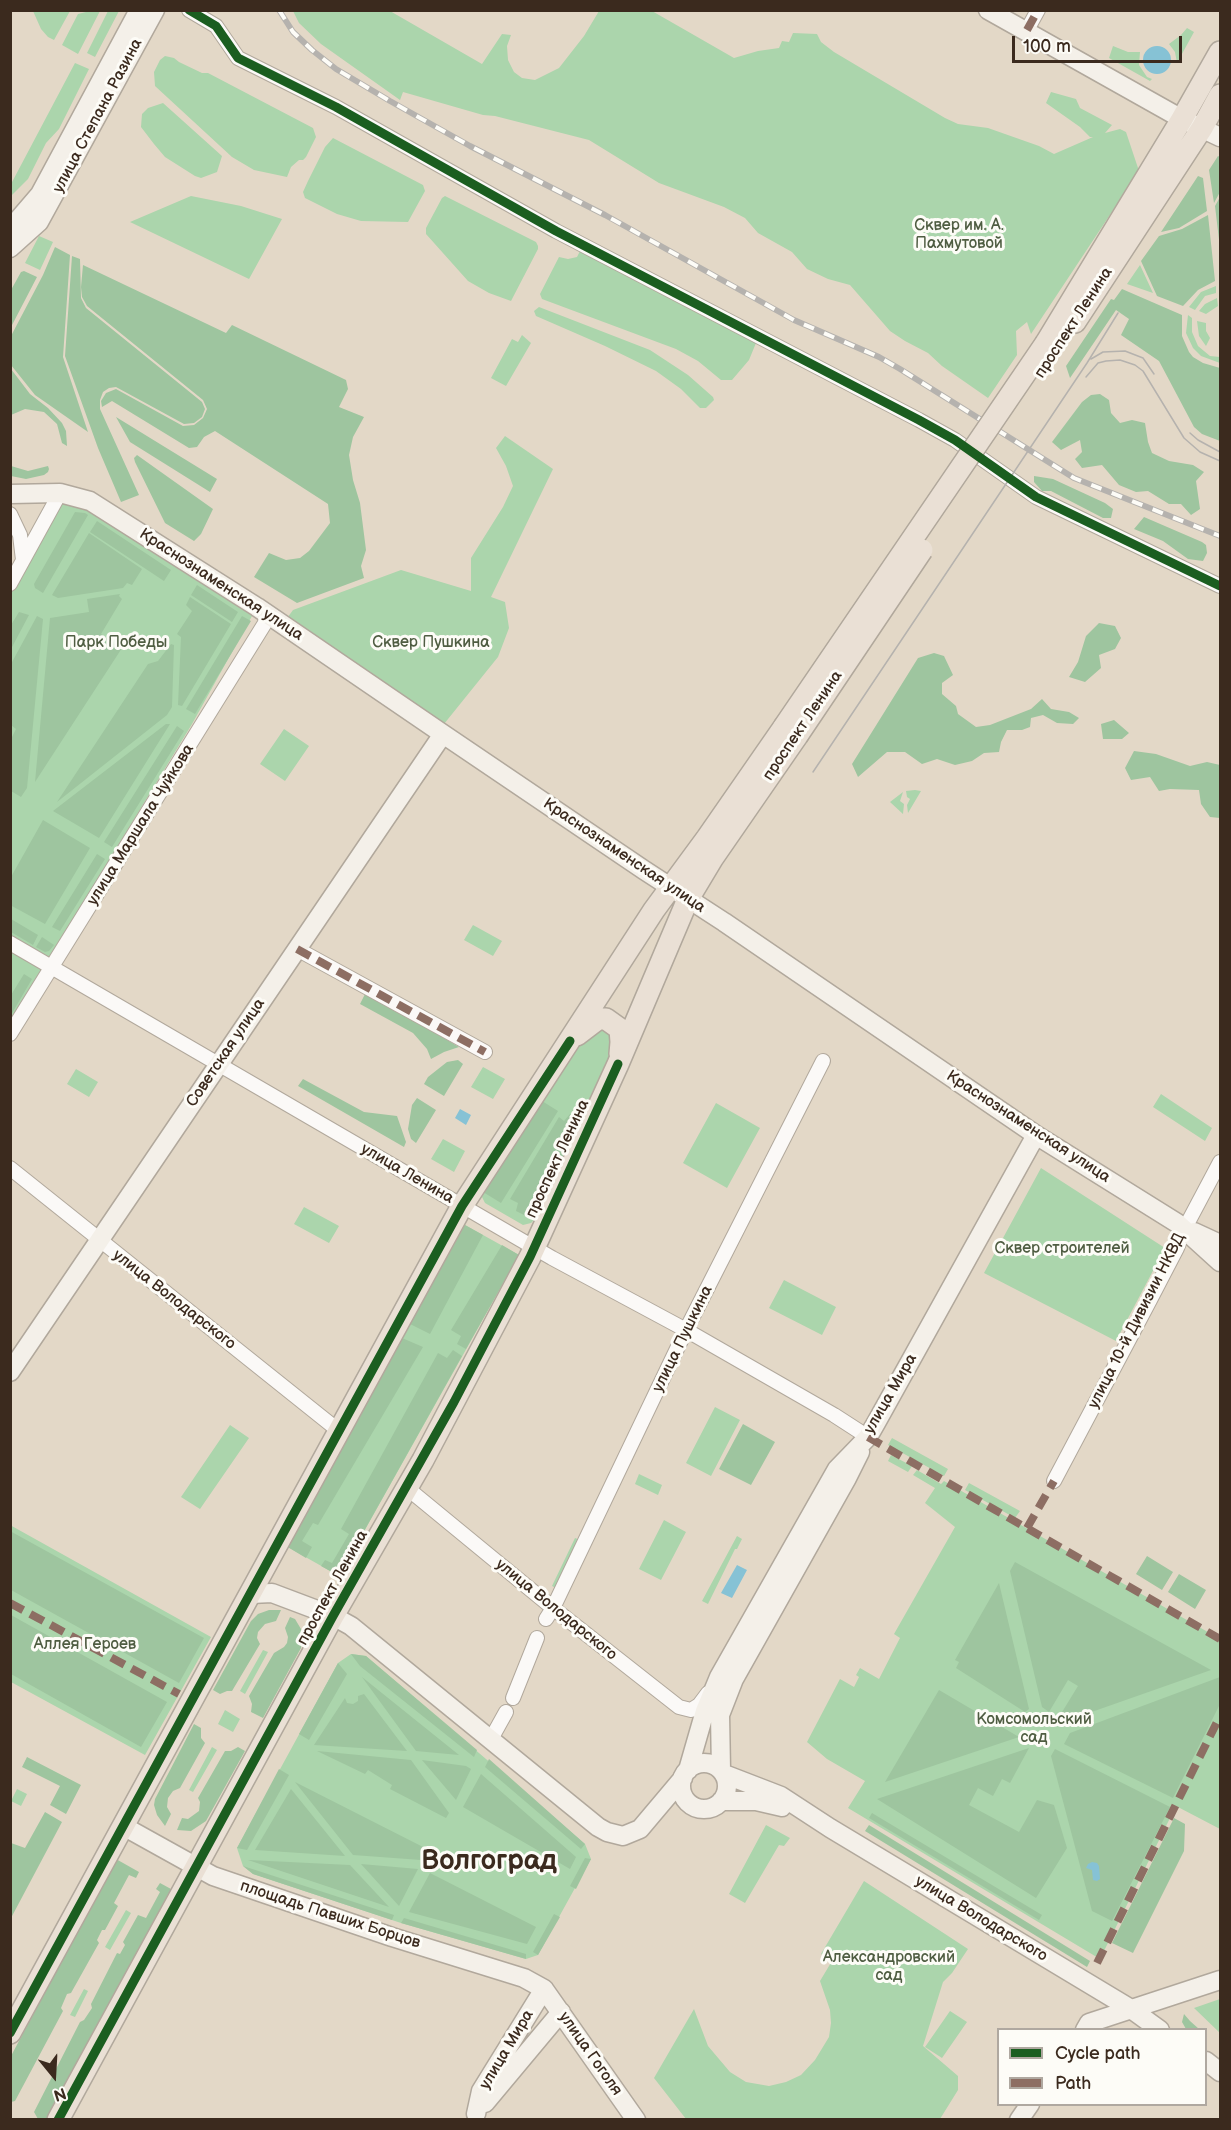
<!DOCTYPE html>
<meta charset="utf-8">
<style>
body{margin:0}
#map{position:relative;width:1231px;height:2130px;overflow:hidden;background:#e3d8c7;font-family:"Balsamiq Sans",sans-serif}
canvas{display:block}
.frame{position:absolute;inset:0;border:12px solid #3b2a1e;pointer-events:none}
.legend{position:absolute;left:997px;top:2028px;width:210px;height:78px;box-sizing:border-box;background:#fdfcf7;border:2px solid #afa8a0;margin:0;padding:8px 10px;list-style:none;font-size:18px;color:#3b2a1e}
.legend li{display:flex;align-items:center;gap:12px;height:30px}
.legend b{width:30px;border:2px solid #afa8a0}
.north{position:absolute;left:24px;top:2046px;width:60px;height:60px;-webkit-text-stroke:4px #fdfcf7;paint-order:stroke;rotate:162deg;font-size:16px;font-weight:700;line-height:24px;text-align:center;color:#3b2a1e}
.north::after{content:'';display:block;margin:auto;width:21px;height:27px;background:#3b2a1e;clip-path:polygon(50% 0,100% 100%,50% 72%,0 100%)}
.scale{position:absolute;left:1012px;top:36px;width:170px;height:27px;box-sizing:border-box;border:3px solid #3b2a1e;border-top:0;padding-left:8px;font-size:18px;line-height:21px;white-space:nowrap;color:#3b2a1e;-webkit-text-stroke:4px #fdfcf7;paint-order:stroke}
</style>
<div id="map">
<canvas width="1231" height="2130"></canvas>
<div class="frame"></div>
<ul class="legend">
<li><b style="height:8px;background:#1b5e20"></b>Cycle path</li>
<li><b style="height:8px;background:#8d6e63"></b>Path</li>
</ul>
<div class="north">N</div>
<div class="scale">100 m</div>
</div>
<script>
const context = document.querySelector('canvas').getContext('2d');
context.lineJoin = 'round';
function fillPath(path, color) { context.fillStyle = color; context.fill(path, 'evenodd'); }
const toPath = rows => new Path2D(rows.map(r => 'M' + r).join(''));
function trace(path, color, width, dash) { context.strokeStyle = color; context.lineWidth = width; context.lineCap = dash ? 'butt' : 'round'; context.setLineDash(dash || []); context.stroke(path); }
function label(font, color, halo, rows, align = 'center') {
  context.font = font + ' "Balsamiq Sans",sans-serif'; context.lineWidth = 6; context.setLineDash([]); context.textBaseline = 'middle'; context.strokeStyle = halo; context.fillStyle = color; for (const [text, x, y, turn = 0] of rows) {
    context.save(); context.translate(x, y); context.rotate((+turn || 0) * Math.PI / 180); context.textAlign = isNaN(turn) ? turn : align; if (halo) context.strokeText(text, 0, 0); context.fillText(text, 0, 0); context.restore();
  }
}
const green = toPath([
 [94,10,100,11,78,54,62,45,78,14],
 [33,11,33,10,70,11,54,40,48,37,41,29],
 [108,11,119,11,95,57,87,53],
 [293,11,390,11,482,64,502,34,511,35,507,46,508,60,514,72,522,78,535,80,559,68,584,36,599,11,652,11,734,58,758,51,779,48,782,41,789,42,793,33,817,34,821,42,834,52,945,118,958,124,988,128,1039,146,1054,154,1093,137,1090,137,1080,127,1046,103,1051,92,1076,99,1080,108,1112,125,1105,133,1120,129,1126,132,1139,171,1031,334,1027,322,1016,331,1017,355,988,398,942,366,928,353,905,341,890,331,850,285,828,279,807,269,792,252,758,233,745,218,724,207,659,183,589,140,495,116,483,115,403,92,400,100,321,44,299,23],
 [1187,28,1194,32,1177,63,1175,52,1169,44,1181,35],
 [1113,46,1128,52,1140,52,1139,65,1147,77,1152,79,1150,81,1109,58],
 [165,56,174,58,179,62,202,73,208,73,313,128,316,137,306,157,303,160,299,160,291,167,287,177,254,170,232,157,155,86,154,72,160,60],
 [75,63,89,69,59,129,46,143,28,179,11,196,11,184],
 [163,103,222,156,217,172,201,178,195,176,165,157,154,144,141,127,142,114,148,108],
 [333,138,423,185,425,191,408,222,361,221,337,214,305,198,303,192,308,181,325,147],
 [191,196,241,206,282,219,249,279,130,222],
 [445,196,536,242,538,246,538,249,511,301,489,293,468,281,426,234,426,228,442,198],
 [39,236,53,242,40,270,25,263],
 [581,249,756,343,749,360,732,380,721,380,698,361,676,349,542,299,540,294,559,257,568,259,577,257],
 [1140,265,1153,293,1127,284],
 [1216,286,1216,293,1205,296,1195,310,1189,307,1201,292],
 [1217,298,1218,306,1206,314,1199,311,1205,304],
 [539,307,650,350,688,375,713,397,714,400,706,408,700,408,681,389,656,371,605,346,536,316,534,311],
 [1188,315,1192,318,1192,332,1198,346,1210,356,1220,357,1220,363,1201,356,1193,348,1186,333],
 [1197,321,1206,323,1206,331,1210,338,1206,346,1199,336],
 [522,335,531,343,506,386,491,378,512,339,518,342],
 [505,436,553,469,491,597,505,602,509,628,498,657,444,724,285,621,293,610,401,570,471,591,471,558,503,507,513,486,506,466,496,448],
 [60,493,257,607,192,724,11,1022,11,584],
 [284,729,309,746,285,781,260,764],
 [915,790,921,791,908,813,907,805,910,799,907,797,906,791],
 [903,792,900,801,904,804,903,814,890,802],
 [473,925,502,941,493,956,464,940],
 [599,1025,612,1030,611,1052,534,1220,531,1223,523,1225,485,1203,482,1197,483,1192,584,1038],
 [483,1067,505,1079,493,1099,471,1087],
 [76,1069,98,1082,89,1097,67,1084],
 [1161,1094,1212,1128,1205,1141,1153,1107],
 [716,1103,760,1128,727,1188,683,1163],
 [443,1139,465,1151,454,1172,431,1159],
 [1041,1168,1165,1248,1116,1341,984,1273],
 [304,1207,339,1226,329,1243,294,1224],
 [465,1225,519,1255,339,1576,286,1546],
 [784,1280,836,1307,822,1335,769,1308],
 [715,1407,740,1420,711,1476,686,1463],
 [230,1425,249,1438,200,1509,181,1497],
 [892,1438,948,1469,944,1476,888,1445],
 [891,1455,912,1466,908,1472,888,1461],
 [917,1470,941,1484,944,1481,1220,1639,1220,1829,1176,1806,1100,1959,848,1808,865,1781,827,1759,807,1742,840,1679,854,1687,859,1677,856,1675,860,1668,879,1679,900,1638,894,1634,955,1527,925,1503,935,1488,913,1475],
 [639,1474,662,1485,658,1495,635,1484],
 [969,1483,1020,1511,1015,1518,965,1490],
 [664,1520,686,1532,661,1580,639,1569],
 [10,1525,211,1637,145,1755,11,1682],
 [737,1536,742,1539,737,1549,735,1549,708,1604,702,1601],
 [575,1538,580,1540,556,1588,552,1586],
 [263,1650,268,1652,245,1694,240,1691],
 [351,1654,366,1656,585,1844,591,1859,538,1955,526,1959,401,1923,253,1874,243,1866,237,1848,338,1663],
 [225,1710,240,1719,233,1732,218,1724],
 [212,1747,217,1750,193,1792,189,1790],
 [17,1789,27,1794,21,1806,11,1801],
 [766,1825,790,1838,784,1846,779,1845,745,1903,729,1894],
 [864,1881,968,1949,952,1973,943,1982,923,2046,958,2076,958,2090,940,2119,686,2119,654,2078,694,2009,708,2046,730,2072,746,2082,769,2086,786,2082,801,2075,815,2060,829,2037,831,2023,830,2010,820,1981,832,1961,821,1954],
 [126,1910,131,1913,110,1950,105,1947],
 [84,1989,88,1991,75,2017,70,2015],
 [1220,1999,1220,2033,1194,2008],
 [950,2011,967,2022,942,2058,925,2047]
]);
const forest = toPath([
 [1218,156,1220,157,1220,192,1214,203,1209,170],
 [1198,176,1203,178,1207,211,1179,228,1161,232],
 [1220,197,1220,248,1215,206],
 [1208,215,1215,281,1198,290,1183,306,1157,296,1141,261,1159,236,1182,229],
 [55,247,70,255,63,357,88,432,35,395,11,365,11,336,43,275],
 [72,256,80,259,81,298,86,308,202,402,205,409,202,417,194,423,184,424,116,387,109,388,103,392,100,400,100,409,139,495,121,502,98,448,65,356],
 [83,265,226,333,232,325,346,380,348,389,339,407,364,417,353,437,349,455,353,480,360,503,366,550,361,566,364,578,297,603,254,577,269,553,286,560,300,558,309,551,330,523,328,504,215,431,204,437,197,447,189,448,112,401,102,407,101,401,106,393,116,389,183,426,194,425,203,418,207,409,203,400,87,306,82,297,81,287],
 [24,271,37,277,11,327,11,290,21,272],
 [1122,289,1182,315,1182,336,1189,352,1193,357,1203,363,1220,368,1220,441,1202,434,1194,427,1159,361,1121,335,1129,319,1116,310,1070,378,1066,366,1111,299,1114,300],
 [11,369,30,394,48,408,62,423,66,431,67,446,62,443,57,424,44,412,25,409,11,415],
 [1100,394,1109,400,1111,413,1120,423,1132,420,1145,423,1148,442,1152,453,1169,461,1193,465,1204,472,1196,481,1200,509,1191,515,1181,504,1169,504,1148,491,1136,492,1119,485,1102,465,1082,468,1075,459,1082,452,1080,440,1061,450,1052,442,1082,402,1091,395],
 [116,417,217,479,210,492,130,442],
 [137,455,213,509,201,534,194,541,165,523,135,462,134,458],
 [11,466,28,471,48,466,49,469,48,472,44,475,26,479,11,476],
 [1034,476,1053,479,1105,503,1113,509,1111,518,1103,518,1051,491,1042,491,1034,482],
 [75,512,85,513,88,515,43,593,35,588,34,584],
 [1144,517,1202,542,1206,545,1207,553,1203,561,1188,559,1163,541,1134,529],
 [97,521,171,570,164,581,90,532],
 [89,533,142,569,132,585,127,583,123,588,58,598,52,595],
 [197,585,238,612,232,622,191,595],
 [120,594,119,596,122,599,101,634,122,648,35,782,50,618,89,612,87,599],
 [190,597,231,624,182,706,178,705,181,637,177,634,192,611,186,605],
 [19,612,29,615,11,649,11,625],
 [37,616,43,619,27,788,21,797,11,791,11,739,16,729,11,725,11,664],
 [242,616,251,621,195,714,186,709],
 [1099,623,1115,626,1121,638,1115,649,1099,655,1101,668,1085,682,1069,677,1078,662,1086,636],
 [171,644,174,645,172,707,167,715,57,802,148,664,158,661],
 [934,653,944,656,953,675,942,683,942,694,956,706,958,714,976,727,990,725,1031,709,1042,699,1051,709,1069,712,1079,718,1073,724,1057,723,1043,715,1031,718,1030,727,1022,730,1007,730,1001,742,999,752,984,753,972,761,955,765,937,759,922,764,905,752,887,752,858,777,852,764,918,658],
 [1114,720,1129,733,1122,739,1103,739,1101,724],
 [166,724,170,724,99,838,53,811],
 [177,726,184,731,112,847,104,842],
 [1134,751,1156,754,1190,766,1207,762,1220,765,1220,818,1210,817,1201,804,1199,790,1170,789,1159,791,1150,777,1131,780,1125,768],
 [43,820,90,848,45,924,10,905,11,877],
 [97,854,105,859,60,931,52,927],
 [11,919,38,935,33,945,11,932],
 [42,937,54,945,49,951,45,952,36,947],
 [24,974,32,979,11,1015,11,995],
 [366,992,459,1047,444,1052,431,1059,427,1049,413,1033,360,1004],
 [458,1060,463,1064,444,1096,424,1084,428,1077,447,1062],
 [303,1079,364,1112,397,1116,406,1142,404,1147,298,1086],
 [417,1098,436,1110,416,1143,411,1139,408,1129,412,1105],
 [542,1101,558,1111,501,1203,483,1192],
 [570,1114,579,1121,534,1220,516,1211,518,1203,510,1199,559,1117,564,1121],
 [465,1225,483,1235,430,1334,410,1324],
 [502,1245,519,1255,466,1349,457,1344,461,1336,451,1330],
 [402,1338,423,1347,318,1525,313,1523,302,1541,312,1547,306,1558,286,1546],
 [453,1350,462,1356,339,1576,321,1566,325,1560,332,1563,349,1534,341,1529,438,1353,447,1358],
 [743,1424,775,1442,751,1485,719,1469],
 [10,1531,204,1638,179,1683,11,1590],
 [1147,1556,1173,1572,1162,1590,1136,1574],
 [1015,1562,1211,1670,1066,1721,1059,1717,1078,1686,1068,1680,1049,1712,1042,1707,1010,1571],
 [1179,1574,1206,1590,1195,1609,1168,1592],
 [999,1583,1029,1709,1025,1712,956,1668,959,1662,955,1660],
 [269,1610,281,1610,276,1621,265,1624,258,1632,257,1638,260,1644,232,1691,227,1691,220,1694,213,1690,251,1621,258,1614],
 [11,1615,167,1702,141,1747,11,1674],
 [290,1617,295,1619,301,1629,303,1635,301,1648,263,1718,251,1712,252,1704,249,1696,274,1653,284,1647,287,1643,288,1637,285,1628],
 [351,1654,366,1656,477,1750,474,1757,360,1666],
 [338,1663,347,1674,309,1740,299,1734],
 [362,1677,459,1755,416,1751],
 [1220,1677,1220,1704,1173,1798,1064,1744,1070,1733],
 [939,1690,1019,1737,885,1782],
 [364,1694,407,1751,314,1745,345,1698,347,1703,353,1704,358,1701,358,1696],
 [194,1724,201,1728,201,1738,205,1743,180,1788,173,1791,168,1798,167,1807,171,1814,165,1826,157,1815,154,1805,155,1799],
 [238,1747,245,1751,206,1821,191,1831,177,1830,182,1818,188,1819,199,1811,200,1802,198,1798,225,1751,231,1751],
 [1029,1748,1010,1783,1002,1779,993,1796,978,1788,969,1805,1019,1832,1037,1800,1054,1805,1067,1848,1036,1898,877,1799],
 [1055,1749,1170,1807,1112,1921,1092,1911,1051,1756],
 [317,1751,411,1760,449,1813,446,1818,390,1789,392,1785,368,1770,365,1774],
 [27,1757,81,1785,66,1814,50,1805,60,1786,22,1767],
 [489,1759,585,1844,581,1849,485,1767],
 [422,1760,466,1766,471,1769,456,1800],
 [279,1769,289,1775,247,1850,237,1848],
 [481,1774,576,1857,570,1869,463,1807],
 [295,1782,427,1849,421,1860,353,1855],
 [291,1789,345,1856,255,1850],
 [45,1812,62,1822,11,1918,11,1843,25,1848],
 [872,1813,1042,1915,1039,1920,869,1818],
 [1174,1818,1185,1824,1184,1851,1133,1953,1112,1943],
 [869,1825,1090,1961,1087,1967,865,1831],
 [585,1858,591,1859,576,1889,570,1886],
 [116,1859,139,1872,136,1878,129,1875,114,1903,118,1906,105,1930,102,1930,97,1940,99,1943,71,1993,67,1994,61,2008,63,2011,15,2101,11,2102,11,2056],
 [248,1860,350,1865,389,1907],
 [361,1864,418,1869,399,1906],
 [243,1866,394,1915,392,1920,253,1874],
 [430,1873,536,1927,527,1944,409,1912],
 [160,1883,171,1889,49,2119,38,2119,34,2112,80,2022,84,2020,92,2008,91,2004,117,1953,120,1954,125,1945,123,1942,138,1915,146,1918,160,1892,156,1889],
 [554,1914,560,1917,538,1955,533,1952],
 [404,1918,526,1954,526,1959,401,1923],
 [1184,2014,1190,2021,1199,2029,1186,2029,1182,2022]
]);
const water = toPath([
 '1143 60a14 14 0 1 1 28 0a14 14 0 1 1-28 0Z',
 [460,1109,471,1115,466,1125,455,1118],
 [737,1565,747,1570,732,1598,721,1593],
 [1092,1862,1097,1863,1099,1866,1100,1879,1097,1881,1093,1880,1092,1870,1086,1868,1088,1864]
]);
const street = toPath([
 [189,10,216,26,238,58,336,107,556,231,919,420,955,440,1036,497,1220,586],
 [1027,30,1038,10],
 [10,514,20,535,23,560],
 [10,584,60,493],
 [10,943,552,1258,686,1330,834,1415,868,1437],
 [297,949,485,1052],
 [10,1034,270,615],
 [10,1168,339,1431],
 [1054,1481,1150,1300,1177,1248,1185,1228,1220,1162],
 [407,1488,553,1608,679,1707,691,1710,699,1705,708,1693],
 [546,1619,553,1608,686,1330,823,1061],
 [513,1698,537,1638],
 [491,1739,506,1712]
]);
const secondary = toPath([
 [988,10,1182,119,1220,137],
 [10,229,40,194,139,10],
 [10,248,39,222,155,10],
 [10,494,60,493,90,501,257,607,443,734,644,870,724,922,1036,1135,1177,1223,1220,1262],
 [1194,1232,1220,1244],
 [10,1372,443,734],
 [251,1594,272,1593,333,1616,351,1626,598,1827,607,1832,623,1836,640,1829,683,1778],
 '681 1786a23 23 0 1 1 46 0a23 23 0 1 1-46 0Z',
 [688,1770,705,1711,719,1677,837,1469,868,1437,876,1423,1036,1135],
 [721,1770,720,1715,734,1679,847,1478,860,1452],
 [724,1774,781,1796,830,1828,1131,2009,1160,2030],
 [721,1801,756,1801,782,1807],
 [123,1826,213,1876,392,1937,524,1978,544,1989,636,2120],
 [1085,2030,1089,2023,1220,1980],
 [1206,2061,1220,2072],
 [485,2103,561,2012],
 [476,2114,481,2091,544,1989],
 [1019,2120,1030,2104]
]);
const primary = toPath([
 [1075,322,1202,128,1220,95],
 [1046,343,1182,119,1220,52],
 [577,1035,598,1019,606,1019,620,1029,621,1042,620,1054],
 [10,2033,462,1206,654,910,707,838,784,727],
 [58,2120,333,1616,423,1460,530,1257,618,1064,688,899,712,859,797,736]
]);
const tram = toPath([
 [1091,359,1103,352,1125,351,1143,358,1154,374],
 [1086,377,1098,363,1106,361,1120,360,1135,365,1143,371,1184,438,1200,452,1220,461],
 [1190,433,1198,440,1220,452],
 [813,772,1087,363,1118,313]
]);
const rail = toPath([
 [279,10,293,32,312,50,336,69,390,101,470,146,605,215,794,320,879,357,900,369,1074,478,1220,536]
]);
const primaryBridge = toPath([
 [784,727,1046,343],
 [797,736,922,550]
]);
const quiet = toPath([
 [1027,30,1038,10],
 [297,949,485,1052],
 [868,1437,1220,1639],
 [1027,1528,1054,1481],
 [10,1603,179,1694],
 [1097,1963,1220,1716]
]);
const cycleway = toPath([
 [189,10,216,26,238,58,336,107,556,231,919,420,955,440,1036,497,1220,586],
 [10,2033,462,1206,570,1041],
 [58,2120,333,1616,454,1402,530,1257,618,1064]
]);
const streetNames = [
 ["улица Степана Разина",98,116,-62],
 ["проспект Ленина",1074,323,-57],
 ["Краснознаменская улица",221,585,33],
 ["проспект Ленина",803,726,-56],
 ["улица Маршала Чуйкова",141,825,-58],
 ["Краснознаменская улица",624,856,34],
 ["Советская улица",226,1053,-56],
 ["Краснознаменская улица",1028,1127,33],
 ["проспект Ленина",558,1159,-65],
 ["улица Ленина",407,1174,30],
 ["улица Володарского",174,1300,38],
 ["улица 10-й Дивизии НКВД",1137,1321,-63],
 ["улица Пушкина",683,1339,-64],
 ["улица Мира",891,1394,-60],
 ["проспект Ленина",333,1588,-61],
 ["улица Володарского",556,1610,39],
 ["площадь Павших Борцов",330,1915,18],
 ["улица Володарского",981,1919,31],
 ["улица Мира",507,2050,-59],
 ["улица Гоголя",590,2054,55]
];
const parkNames = [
 ["Сквер им. А.",959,226],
 ["Пахмутовой",959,244],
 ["Парк Победы",116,643],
 ["Сквер Пушкина",431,643],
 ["Сквер строителей",1062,1249],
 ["Аллея Героев",85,1645],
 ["Комсомольский",1034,1720],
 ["сад",1034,1738],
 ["Александровский",889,1958],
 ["сад",889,1976]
];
const townNames = [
 ["Волгоград",489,1862]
];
fillPath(green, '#abd5ac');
fillPath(forest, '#9ec59f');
fillPath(water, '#86c2d5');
trace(street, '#b1a89c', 16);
trace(secondary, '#b1a89c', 21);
trace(primary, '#b1a89c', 24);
trace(street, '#fbf9f7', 14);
trace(secondary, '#f4f0e9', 18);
trace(primary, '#eae0d5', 21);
trace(tram, '#b5b2ae', 1.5);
trace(rail, '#b5b2ae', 6);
trace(rail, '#fdfcf7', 4, [11]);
trace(primaryBridge, '#b1a89c', 24, []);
trace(primaryBridge, '#eae0d5', 21);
trace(quiet, '#8d6e63', 8, [15, 8]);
trace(cycleway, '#1b5e20', 9);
label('16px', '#3b2a1e', '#fdfcf7', streetNames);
label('16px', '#4f5d42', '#fdfcf7', parkNames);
label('bold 28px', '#3b2a1e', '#fdfcf7', townNames);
</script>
